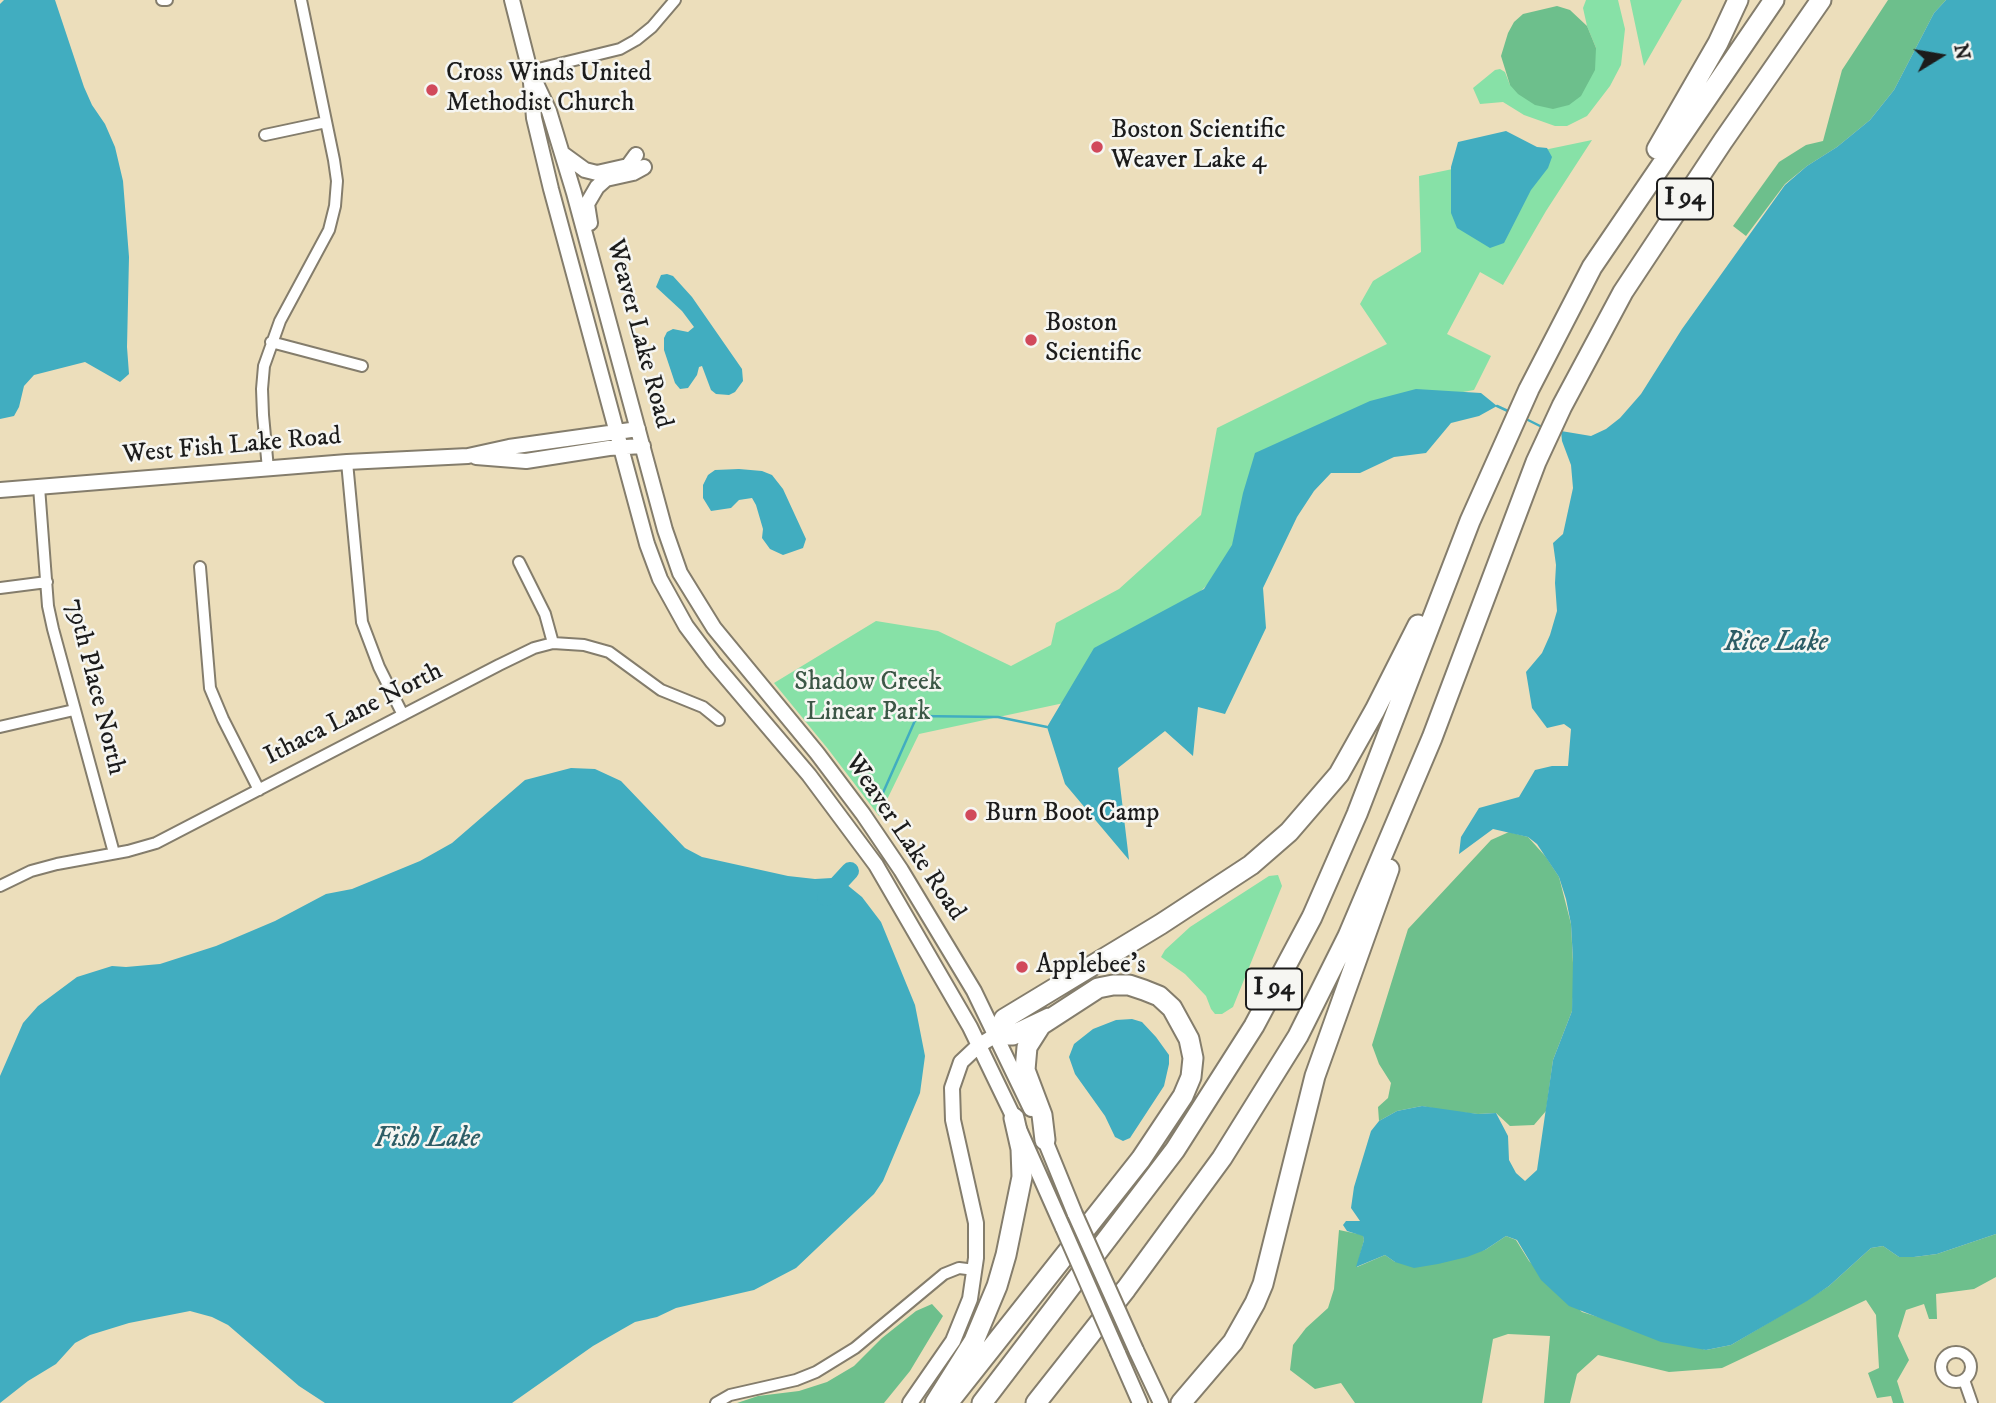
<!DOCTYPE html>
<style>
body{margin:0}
#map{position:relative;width:1996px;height:1403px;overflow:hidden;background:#ecdebb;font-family:"IM FELL DW Pica",serif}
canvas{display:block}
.north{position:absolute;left:1905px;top:21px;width:70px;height:70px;-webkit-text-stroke:5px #f6f6f2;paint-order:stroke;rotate:79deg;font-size:19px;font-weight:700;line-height:28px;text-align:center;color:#1c1c1c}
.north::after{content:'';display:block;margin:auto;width:24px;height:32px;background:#1c1c1c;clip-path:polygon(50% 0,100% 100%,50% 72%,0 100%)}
</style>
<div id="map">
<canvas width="1996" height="1403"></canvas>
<div class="north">N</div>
</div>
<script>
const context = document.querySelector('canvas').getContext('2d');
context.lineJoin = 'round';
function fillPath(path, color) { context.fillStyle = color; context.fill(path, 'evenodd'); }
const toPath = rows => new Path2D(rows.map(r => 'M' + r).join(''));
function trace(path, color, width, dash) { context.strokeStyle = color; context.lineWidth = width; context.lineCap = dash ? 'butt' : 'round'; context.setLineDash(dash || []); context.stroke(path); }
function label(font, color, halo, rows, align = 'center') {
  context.font = font + ' "IM FELL DW Pica",serif'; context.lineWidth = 5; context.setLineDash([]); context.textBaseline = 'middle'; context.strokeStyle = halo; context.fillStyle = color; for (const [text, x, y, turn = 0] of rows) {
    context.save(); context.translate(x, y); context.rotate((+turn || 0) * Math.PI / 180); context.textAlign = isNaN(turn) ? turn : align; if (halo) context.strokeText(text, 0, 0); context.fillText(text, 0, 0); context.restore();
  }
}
const green = toPath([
 [1586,0,1618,0,1625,29,1621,65,1610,86,1587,116,1567,126,1555,126,1524,115,1503,102,1480,104,1473,88,1495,70,1500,69,1505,72,1510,85,1596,48,1587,26,1583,8],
 [1630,0,1682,0,1644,66],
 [1592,140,1546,211,1503,285,1480,272,1447,334,1491,356,1474,390,1392,405,1092,697,919,734,879,816,828,749,774,683,876,621,938,631,1011,666,1051,645,1056,623,1119,589,1201,515,1217,428,1387,344,1360,304,1373,281,1421,252,1419,176],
 [1278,875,1282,886,1233,1007,1222,1014,1215,1014,1211,1009,1206,996,1185,974,1161,957,1165,950,1190,927,1269,876]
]);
const forest = toPath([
 [1888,0,1946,0,1934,13,1894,90,1870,120,1837,147,1807,166,1785,184,1746,236,1733,226,1779,162,1806,145,1823,141,1842,70],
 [1557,6,1570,10,1587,26,1596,48,1595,70,1581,96,1569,105,1553,109,1535,105,1518,94,1510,85,1501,56,1508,33,1514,22,1523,14],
 [1509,832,1528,837,1546,857,1559,877,1571,924,1574,982,1572,1011,1553,1060,1546,1111,1534,1125,1510,1126,1496,1113,1478,1114,1447,1111,1422,1106,1397,1111,1379,1121,1378,1107,1388,1098,1391,1083,1379,1064,1372,1045,1408,929,1491,840],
 [1339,1230,1363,1235,1364,1240,1357,1267,1385,1255,1395,1262,1485,1250,1506,1236,1516,1240,1529,1261,1582,1312,1706,1350,1731,1345,1807,1300,1829,1286,1871,1248,1883,1246,1899,1257,1914,1257,1937,1254,1996,1234,1996,1277,1974,1289,1936,1294,1937,1319,1929,1319,1924,1304,1906,1310,1898,1336,1909,1360,1897,1381,1904,1403,1893,1403,1891,1396,1877,1398,1868,1373,1879,1368,1876,1315,1866,1300,1722,1368,1669,1372,1598,1355,1577,1374,1570,1403,1544,1403,1550,1336,1508,1334,1493,1339,1482,1403,1355,1403,1341,1383,1315,1389,1290,1370,1293,1345,1306,1328,1328,1308,1334,1289],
 [932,1304,943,1316,910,1371,884,1403,737,1403,758,1396,799,1391,827,1382,854,1366,882,1338,916,1311]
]);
const water = toPath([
 [4,0,55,0,84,87,92,105,105,124,115,147,123,181,129,257,127,347,129,374,120,382,85,362,34,375,24,386,19,407,14,416,0,419,0,4],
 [1946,0,1996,0,1996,1234,1937,1254,1914,1257,1899,1257,1883,1246,1871,1248,1829,1286,1807,1301,1731,1345,1706,1350,1661,1342,1569,1306,1541,1280,1517,1240,1506,1236,1485,1250,1467,1257,1438,1264,1414,1268,1395,1262,1385,1255,1356,1267,1364,1240,1363,1236,1347,1231,1343,1225,1346,1221,1360,1221,1351,1208,1354,1187,1371,1131,1379,1121,1397,1111,1422,1106,1478,1114,1496,1113,1508,1136,1509,1160,1516,1173,1525,1181,1537,1170,1553,1060,1572,1011,1573,960,1571,924,1566,899,1559,877,1537,844,1528,837,1493,829,1459,854,1461,837,1479,808,1519,797,1535,770,1552,766,1568,766,1571,729,1564,724,1547,728,1532,708,1526,672,1542,653,1550,635,1557,611,1555,583,1556,565,1553,543,1563,534,1573,488,1571,465,1562,441,1561,431,1591,436,1606,429,1620,418,1641,394,1682,329,1785,185,1807,166,1837,147,1870,120,1894,90,1934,13],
 [1506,131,1537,147,1547,148,1552,157,1548,168,1531,190,1504,243,1490,248,1457,228,1451,213,1451,167,1458,142],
 [667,274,673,276,692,297,742,369,743,381,735,392,729,395,716,394,711,390,702,366,699,367,697,375,688,388,680,389,675,383,664,350,664,338,667,332,673,329,688,332,694,327,682,311,656,287,661,275],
 [1416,389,1481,393,1497,406,1479,416,1451,423,1426,453,1394,457,1360,473,1331,473,1314,491,1297,517,1263,588,1266,628,1225,714,1198,707,1193,756,1165,731,1118,768,1129,860,1065,784,1047,727,1094,648,1204,589,1232,545,1243,493,1255,453,1370,401],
 [739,469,762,471,772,475,783,489,806,539,803,548,783,555,770,549,762,538,763,529,756,505,752,498,739,500,731,508,711,511,703,498,703,485,708,475,715,470],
 [571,768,595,769,621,781,685,848,702,857,788,876,815,879,832,878,846,884,862,897,881,922,915,1005,925,1056,920,1093,883,1181,874,1194,796,1268,754,1290,676,1308,657,1317,635,1322,593,1346,512,1403,325,1403,299,1386,228,1325,212,1317,190,1311,129,1323,90,1335,75,1343,56,1364,28,1381,0,1403,0,1076,23,1023,38,1006,77,977,112,966,126,967,160,964,216,946,275,921,326,894,352,889,420,861,452,843,525,780],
 [1132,1019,1142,1022,1156,1037,1169,1055,1169,1064,1164,1086,1130,1138,1123,1141,1115,1137,1105,1116,1075,1074,1069,1057,1074,1044,1093,1029,1116,1020]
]);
const stream = toPath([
 [1497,406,1510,412],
 [1526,419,1542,427],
 [882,795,917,716,998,717,1047,727]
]);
const river = toPath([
 [826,897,850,871]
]);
const street = toPath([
 [162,0,167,0],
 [530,71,620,49,636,40,652,27,675,0],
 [265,135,326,122],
 [271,342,362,366],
 [347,462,362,622,379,667,403,715],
 [268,469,263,415,262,389,264,366,280,321,329,230,335,206,337,181,334,160,301,0],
 [39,487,48,606,53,629,114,853],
 [519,562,545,614,553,643],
 [200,567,210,688,223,719,259,790],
 [0,588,47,582],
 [0,727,74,710],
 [0,886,31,871,57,864,128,851,156,843,499,665,534,648,553,643,584,645,609,652,661,690,703,707,719,720],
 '1941 1367a15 15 0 1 1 30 0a15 15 0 1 1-30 0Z',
 [1964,1380,1972,1403],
 [716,1403,730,1395,796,1380,816,1372,855,1348,944,1274,959,1268,975,1270]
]);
const secondary = toPath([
 [512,0,530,71,534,118,551,189,647,544,660,579,686,626,713,662,809,775,876,865,970,1027,1014,1118,1063,1228],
 [534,79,549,111,574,193,665,530,680,573,714,628,817,753,863,814,901,870,974,991,1031,1109],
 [563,154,585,170,597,173,628,166,636,155],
 [590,223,587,204,597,187,606,179,633,173,644,167],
 [476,457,526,461,609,448,643,446],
 [0,490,347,462,468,456,509,447,638,429],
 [1042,1133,1075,1214],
 [1136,1350,1161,1403],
 [1118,1353,1140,1403],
 [910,1403,953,1341,970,1299,976,1258,976,1223,953,1120,952,1088,961,1062,978,1046,996,1035]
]);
const highway = toPath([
 [1657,149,1718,43,1738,0],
 [1049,1018,1013,1035,996,1035,1004,1019,1161,924,1251,865,1289,832,1339,774,1375,710,1418,625],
 [935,1403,974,1341,997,1286,1006,1255,1022,1177,1021,1149,1014,1118],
 [948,1403,1141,1159,1183,1096,1191,1077,1193,1058,1189,1039,1172,1008,1159,996,1144,990,1129,985,1113,985,1098,988,1041,1025,1027,1047,1025,1070,1042,1115,1045,1140],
 [982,1403,1175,1150,1254,1026,1312,917,1357,814,1470,521,1529,389,1592,267,1774,0],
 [1036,1403,1126,1289,1222,1158,1298,1036,1348,936,1432,738,1536,462,1562,406,1623,292,1723,141,1821,0],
 [1181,1403,1233,1342,1255,1303,1263,1284,1315,1076,1389,869]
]);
const secondaryBridge = toPath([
 [1075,1214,1136,1350],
 [1063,1228,1118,1353]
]);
const markers = [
 [432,90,7,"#d1495b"],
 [1097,147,7,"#d1495b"],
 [1031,340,7,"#d1495b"],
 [971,815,7,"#d1495b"],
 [1022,967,7,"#d1495b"]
];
const shields = [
 [1685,199,56],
 [1274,989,56]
];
const shieldNames = [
 ["I 94",1685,199],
 ["I 94",1274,989]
];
const poiNames = [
 ["Cross Winds United",446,75],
 ["Methodist Church",446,105],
 ["Boston Scientific",1111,132],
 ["Weaver Lake 4",1111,162],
 ["Boston",1045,325],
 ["Scientific",1045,355],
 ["Burn Boot Camp",985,815],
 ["Applebee's",1036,967]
];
const streetNames = [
 ["Weaver Lake Road",638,334,75],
 ["West Fish Lake Road",232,447,-5],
 ["79th Place North",94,687,76],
 ["Ithaca Lane North",354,715,-27],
 ["Weaver Lake Road",904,838,56]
];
const parkNames = [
 ["Shadow Creek",868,684],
 ["Linear Park",868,714]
];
const waterNames = [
 ["Rice Lake",1776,644],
 ["Fish Lake",427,1140]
];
fillPath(green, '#87e1a7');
fillPath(forest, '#6dbf8c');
fillPath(water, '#41adc0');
trace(stream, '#41adc0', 2.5);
trace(river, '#41adc0', 18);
trace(street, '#847d6c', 14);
trace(secondary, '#847d6c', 18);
trace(highway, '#847d6c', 23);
trace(street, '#fff', 10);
trace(secondary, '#fff', 14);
trace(highway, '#fff', 19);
trace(secondaryBridge, '#847d6c', 18, []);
trace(secondaryBridge, '#fff', 14);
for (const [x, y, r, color] of markers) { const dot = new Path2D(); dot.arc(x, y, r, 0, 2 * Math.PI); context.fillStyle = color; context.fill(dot); trace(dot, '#f6f6f2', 2.5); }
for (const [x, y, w] of shields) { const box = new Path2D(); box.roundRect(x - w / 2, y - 20.5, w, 41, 5); context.fillStyle = '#f6f6f2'; context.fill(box); trace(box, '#1c1c1c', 2); }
label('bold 24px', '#1c1c1c', null, shieldNames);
label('26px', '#1c1c1c', '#f6f6f2', poiNames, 'left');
label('26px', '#1c1c1c', '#f6f6f2', streetNames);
label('26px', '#3c5746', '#f6f6f2', parkNames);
label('italic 28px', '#2d5d66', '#f6f6f2', waterNames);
</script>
